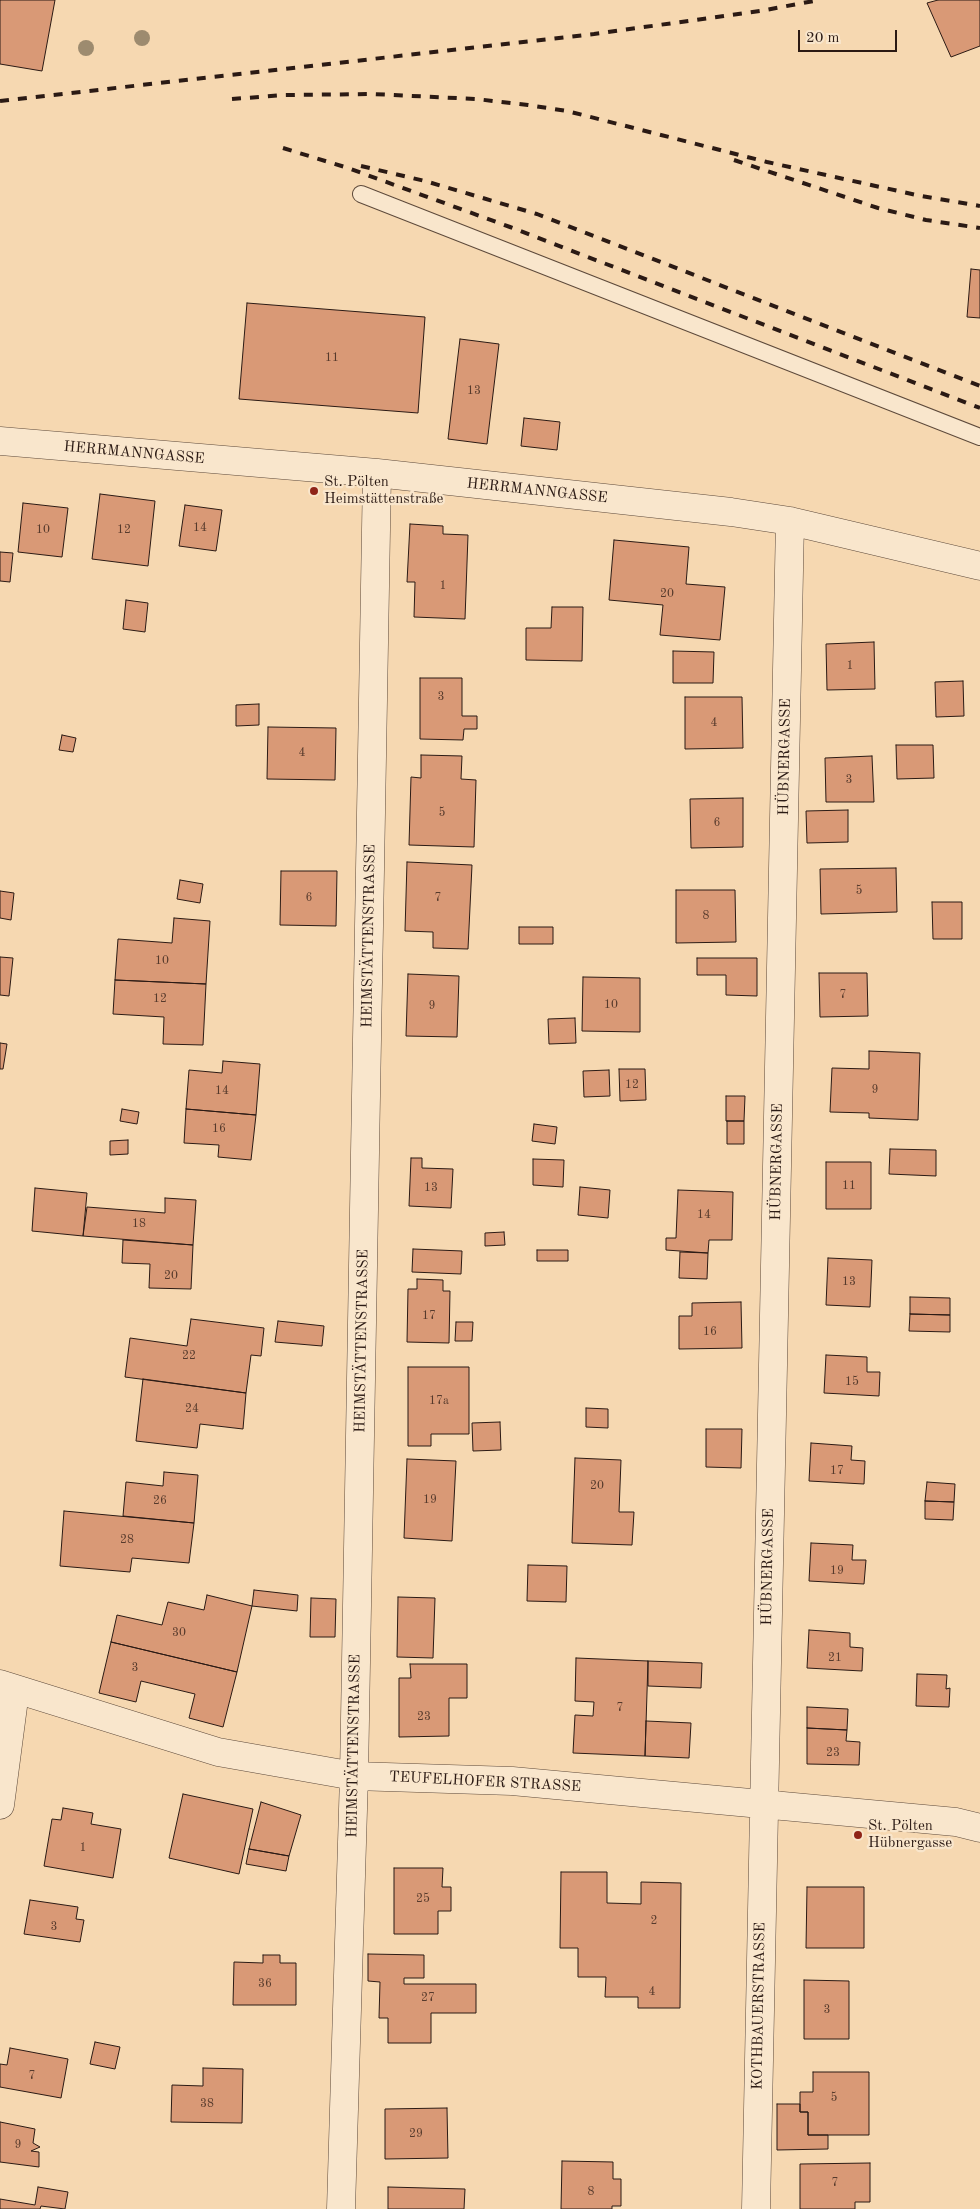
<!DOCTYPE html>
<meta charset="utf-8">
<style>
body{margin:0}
#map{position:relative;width:980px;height:2209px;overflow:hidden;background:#f6d8b1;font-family:"Old Standard TT",serif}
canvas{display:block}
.scale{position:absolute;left:798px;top:30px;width:99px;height:22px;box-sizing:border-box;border:2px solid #2b1a14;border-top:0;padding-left:6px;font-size:15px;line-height:18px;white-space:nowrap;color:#2b1a14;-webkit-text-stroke:4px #f9e6cc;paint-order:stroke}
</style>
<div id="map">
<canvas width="980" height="2209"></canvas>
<div class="scale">20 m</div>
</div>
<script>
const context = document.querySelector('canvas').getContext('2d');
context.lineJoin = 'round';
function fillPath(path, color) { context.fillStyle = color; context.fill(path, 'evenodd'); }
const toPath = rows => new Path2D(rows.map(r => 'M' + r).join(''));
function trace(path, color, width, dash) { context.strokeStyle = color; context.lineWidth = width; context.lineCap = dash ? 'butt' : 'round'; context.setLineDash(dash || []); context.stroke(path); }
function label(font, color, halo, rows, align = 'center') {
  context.font = font + ' "Old Standard TT",serif'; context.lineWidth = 4.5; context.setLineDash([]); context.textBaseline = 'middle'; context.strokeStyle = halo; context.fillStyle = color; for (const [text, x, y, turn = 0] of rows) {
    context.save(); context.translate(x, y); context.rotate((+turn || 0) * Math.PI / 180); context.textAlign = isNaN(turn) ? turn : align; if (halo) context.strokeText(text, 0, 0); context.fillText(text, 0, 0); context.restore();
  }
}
const building = toPath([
 [0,0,55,0,42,71,0,64,0,0],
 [938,0,980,0,980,46,951,57,927,3,938,0],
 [971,269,980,270,980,318,967,317,971,269],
 [247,303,425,317,418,413,239,399,247,303],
 [460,339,499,344,487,444,448,439,460,339],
 [524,418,560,422,557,450,521,446,524,418],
 [100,494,155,501,148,566,92,559,100,494],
 [23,503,68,508,62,557,18,552,23,503],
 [185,505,222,510,216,551,179,546,185,505],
 [410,524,443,526,443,534,468,535,465,619,414,617,415,582,407,582,410,524],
 [614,540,689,547,686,584,725,587,720,640,660,635,663,605,609,600,614,540],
 [0,552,13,553,10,582,0,581,0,552],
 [126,600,148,603,145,632,123,629,126,600],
 [552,607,583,607,582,661,526,660,526,628,551,628,552,607],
 [874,642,875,689,827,690,826,644,874,642],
 [673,651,714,652,713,683,673,683,673,651],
 [420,678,462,678,462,716,477,716,477,729,464,729,463,740,420,739,420,678],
 [963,681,964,716,936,717,935,682,963,681],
 [685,697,742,697,743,748,685,749,685,697],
 [259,704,259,725,236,726,236,705,259,704],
 [268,727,336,728,335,780,267,779,268,727],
 [62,735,76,738,73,752,59,750,62,735],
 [896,745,933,745,934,778,897,779,896,745],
 [421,755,462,756,461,779,476,780,474,847,409,845,411,777,421,778,421,755],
 [872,756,874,802,826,802,825,758,872,756],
 [743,798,743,847,691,848,690,799,743,798],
 [848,810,848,842,807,843,806,811,848,810],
 [407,862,472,865,468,949,433,948,433,932,405,931,407,862],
 [896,868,897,912,821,914,820,869,896,868],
 [281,871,337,871,336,926,280,925,281,871],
 [180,880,203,884,200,903,177,899,180,880],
 [676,890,735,890,736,942,676,943,676,890],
 [0,891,14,893,11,920,0,918,0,891],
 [932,902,962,902,962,939,933,939,932,902],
 [174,918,210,921,206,984,115,980,118,939,172,943,174,918],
 [519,927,553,927,553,944,519,944,519,927],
 [0,957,13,958,9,996,0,995,0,957],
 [697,958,757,958,757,996,726,995,726,975,697,975,697,958],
 [819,973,867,973,868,1016,820,1017,819,973],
 [408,974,459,976,457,1037,406,1036,408,974],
 [583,977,640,978,640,1032,582,1031,583,977],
 [115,980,206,984,203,1045,163,1044,164,1017,113,1014,115,980],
 [575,1018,576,1043,549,1044,548,1019,575,1018],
 [0,1043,7,1044,3,1069,0,1069,0,1043],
 [869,1051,920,1053,918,1120,869,1118,869,1113,830,1112,832,1068,869,1069,869,1051],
 [223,1061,260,1064,256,1115,186,1109,189,1070,222,1073,223,1061],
 [619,1069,645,1069,646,1100,620,1101,619,1069],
 [609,1070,610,1096,584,1097,583,1071,609,1070],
 [726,1096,745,1096,744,1121,726,1121,726,1096],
 [122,1109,139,1112,137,1124,120,1121,122,1109],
 [186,1109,256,1115,251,1160,218,1157,219,1145,184,1143,186,1109],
 [727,1121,744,1121,744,1144,727,1144,727,1121],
 [534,1124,557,1127,555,1144,532,1141,534,1124],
 [128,1140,128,1154,110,1155,110,1141,128,1140],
 [890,1149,936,1150,936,1176,889,1174,890,1149],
 [411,1158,422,1158,422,1168,453,1169,451,1208,409,1206,411,1158],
 [533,1159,564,1160,563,1187,533,1185,533,1159],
 [826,1162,871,1162,871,1209,826,1209,826,1162],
 [580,1187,610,1190,608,1218,578,1215,580,1187],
 [35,1188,87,1193,83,1236,32,1231,35,1188],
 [678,1190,733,1192,732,1240,709,1240,708,1253,666,1250,666,1238,676,1238,678,1190],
 [165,1198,196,1200,193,1245,83,1236,87,1207,165,1213,165,1198],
 [504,1232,505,1245,485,1246,485,1233,504,1232],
 [123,1240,193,1245,191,1289,149,1288,150,1264,122,1263,123,1240],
 [413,1249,462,1251,461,1274,412,1272,413,1249],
 [537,1250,568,1250,568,1261,537,1261,537,1250],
 [680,1252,708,1253,707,1279,679,1278,680,1252],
 [828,1258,872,1260,870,1307,826,1305,828,1258],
 [417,1279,443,1280,443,1291,450,1291,449,1343,407,1342,408,1289,417,1289,417,1279],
 [910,1297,950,1298,950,1315,910,1314,910,1297],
 [741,1302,742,1348,679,1349,679,1316,692,1316,692,1303,741,1302],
 [910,1314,950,1315,950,1332,909,1331,910,1314],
 [191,1319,264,1328,261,1356,251,1355,246,1393,125,1377,130,1338,187,1346,191,1319],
 [278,1321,324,1326,322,1346,275,1342,278,1321],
 [456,1322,473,1322,472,1341,455,1341,456,1322],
 [826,1355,867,1357,867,1372,880,1372,879,1396,824,1393,826,1355],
 [408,1367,469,1367,469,1434,431,1434,431,1446,408,1446,408,1367],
 [143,1379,246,1393,243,1429,200,1424,197,1448,136,1441,143,1379],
 [586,1408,608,1409,608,1428,586,1427,586,1408],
 [500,1422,501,1450,473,1451,472,1423,500,1422],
 [706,1429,742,1429,741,1468,706,1467,706,1429],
 [811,1443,852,1446,851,1460,865,1461,864,1484,809,1481,811,1443],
 [575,1458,621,1460,619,1512,634,1512,632,1545,572,1543,575,1458],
 [407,1459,456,1461,452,1541,404,1538,407,1459],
 [164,1472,198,1475,194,1523,123,1516,126,1482,163,1486,164,1472],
 [927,1482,955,1484,954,1502,925,1501,927,1482],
 [925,1501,954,1502,953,1520,925,1519,925,1501],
 [64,1511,194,1523,189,1563,132,1558,130,1572,60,1566,64,1511],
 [811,1543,853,1545,852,1560,866,1560,864,1584,809,1581,811,1543],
 [528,1565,567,1566,566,1602,527,1601,528,1565],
 [254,1590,298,1595,297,1611,252,1606,254,1590],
 [207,1595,252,1606,237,1672,111,1642,117,1615,162,1625,168,1602,204,1610,207,1595],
 [398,1597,435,1598,433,1658,397,1657,398,1597],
 [311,1598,336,1599,335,1637,310,1637,311,1598],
 [809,1630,850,1633,850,1647,863,1648,862,1671,807,1668,809,1630],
 [111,1642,237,1672,223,1727,189,1718,195,1694,141,1681,136,1702,99,1693,111,1642],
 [576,1658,648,1661,645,1756,573,1753,575,1715,593,1716,594,1702,575,1701,576,1658],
 [648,1661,702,1663,701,1688,648,1686,648,1661],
 [410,1664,467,1664,467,1698,449,1698,449,1736,399,1737,399,1678,411,1678,410,1664],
 [917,1674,947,1675,946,1689,950,1688,949,1707,916,1706,917,1674],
 [807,1707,848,1709,847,1730,807,1728,807,1707],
 [646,1721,691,1723,689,1758,645,1756,646,1721],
 [807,1728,847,1730,846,1741,860,1742,859,1765,807,1764,807,1728],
 [183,1794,253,1809,239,1874,169,1858,183,1794],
 [261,1802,301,1815,289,1856,249,1849,261,1802],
 [63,1808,93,1813,91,1824,121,1829,113,1878,44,1866,52,1819,61,1820,63,1808],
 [249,1849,289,1856,286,1871,246,1864,249,1849],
 [394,1868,443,1868,442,1887,451,1887,451,1911,438,1911,438,1934,394,1934,394,1868],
 [561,1872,607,1872,607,1903,641,1904,641,1882,681,1883,680,2008,638,2008,638,1997,605,1997,606,1977,578,1977,578,1948,560,1948,561,1872],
 [807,1887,864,1887,864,1948,806,1948,807,1887],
 [30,1900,78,1907,76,1919,84,1920,80,1942,24,1934,30,1900],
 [368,1954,424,1955,424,1978,404,1978,404,1984,476,1984,476,2013,431,2013,431,2043,388,2043,388,2018,379,2018,380,1982,368,1981,368,1954],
 [263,1955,280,1955,280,1963,296,1963,296,2005,233,2005,234,1962,263,1963,263,1955],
 [804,1980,849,1981,849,2039,804,2039,804,1980],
 [95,2042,120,2047,115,2069,90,2064,95,2042],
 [10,2048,68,2059,61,2098,0,2087,0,2064,7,2065,10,2048],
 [203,2068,243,2069,242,2123,171,2122,172,2085,203,2086,203,2068],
 [813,2072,869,2072,869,2135,808,2135,808,2112,800,2112,800,2092,813,2092,813,2072],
 [777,2104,800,2104,800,2112,808,2112,808,2135,828,2135,828,2149,777,2150,777,2104],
 [447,2108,448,2158,385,2159,385,2109,447,2108],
 [0,2122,35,2129,33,2143,40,2147,31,2151,39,2152,39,2167,0,2162,0,2122],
 [562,2161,613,2162,613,2179,621,2179,621,2206,612,2206,612,2209,561,2209,562,2161],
 [870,2163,870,2202,855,2202,855,2209,800,2209,800,2164,870,2163],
 [38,2187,68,2192,65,2209,41,2206,40,2209,0,2209,0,2199,35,2205,38,2187],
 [388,2187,465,2189,464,2209,388,2209,388,2187]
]);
const lane = toPath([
 [361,194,980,437]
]);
const street = toPath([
 [0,441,377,473,731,512,790,521,980,566],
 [0,1684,218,1752,354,1776,512,1781,956,1822,980,1828],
 [0,1805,15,1691],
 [341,2209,354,1776,377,473],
 [756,2209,790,521]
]);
const rail = toPath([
 [232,99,285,95,373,94,476,99,528,105,567,111,767,162,921,196,980,206],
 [0,101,594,34,760,11,819,0],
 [283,148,348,168,510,227,980,408],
 [734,160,878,208,926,220,980,228],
 [361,166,425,181,537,214,980,386]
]);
const trees = [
 [142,38],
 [86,48]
];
const markers = [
 [314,491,5,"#8f2418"],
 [858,1835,5,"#8f2418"]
];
const numberNames = [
 ["11",332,358],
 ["13",474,391],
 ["14",200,528],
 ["10",43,530],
 ["12",124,530],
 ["1",443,586],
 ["20",667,594],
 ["1",850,666],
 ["3",441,697],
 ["4",714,723],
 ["4",302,753],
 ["3",849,780],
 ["5",442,813],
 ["6",717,823],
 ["5",859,891],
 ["6",309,898],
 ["7",438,898],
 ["8",706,916],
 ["10",162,961],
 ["7",843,995],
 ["12",160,999],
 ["10",611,1005],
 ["9",432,1006],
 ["12",632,1085],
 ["9",875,1090],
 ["14",222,1091],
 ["16",219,1129],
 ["11",849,1186],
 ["13",431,1188],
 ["14",704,1215],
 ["18",139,1224],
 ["20",171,1276],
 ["13",849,1282],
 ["17",429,1316],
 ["16",710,1332],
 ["22",189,1356],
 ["15",852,1382],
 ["17a",439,1401],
 ["24",192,1409],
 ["17",837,1471],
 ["20",597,1486],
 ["19",430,1500],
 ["26",160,1501],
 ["28",127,1540],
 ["19",837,1571],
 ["30",179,1633],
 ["21",835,1658],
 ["3",135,1668],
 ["7",620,1708],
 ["23",424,1717],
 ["23",833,1753],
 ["1",83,1848],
 ["25",423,1899],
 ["2",654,1921],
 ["3",54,1927],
 ["36",265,1984],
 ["4",652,1992],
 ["27",428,1998],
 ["3",827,2010],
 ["7",32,2076],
 ["5",834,2098],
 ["38",207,2104],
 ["29",416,2134],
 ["9",18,2145],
 ["7",835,2183],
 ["8",591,2192]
];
const streetNames = [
 ["HERRMANNGASSE",134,453,5],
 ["HERRMANNGASSE",537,491,6],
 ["HÜBNERGASSE",785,757,-89],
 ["HEIMSTÄTTENSTRASSE",369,936,-89],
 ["HÜBNERGASSE",777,1162,-89],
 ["HEIMSTÄTTENSTRASSE",362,1341,-89],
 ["HÜBNERGASSE",768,1567,-89],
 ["HEIMSTÄTTENSTRASSE",354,1746,-89],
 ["TEUFELHOFER STRASSE",485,1782,3],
 ["KOTHBAUERSTRASSE",759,2006,-89]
];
const poiNames = [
 ["St. Pölten",324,482],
 ["Heimstättenstraße",324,499],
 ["St. Pölten",868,1826],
 ["Hübnergasse",868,1843]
];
fillPath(building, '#d99976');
trace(building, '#2b1a14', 1);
trace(lane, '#5e4a3b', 18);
trace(street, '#5e4a3b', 29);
trace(lane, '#f9e6cc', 16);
trace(street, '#f9e6cc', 28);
trace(rail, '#2b1a14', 4, [9, 9]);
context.fillStyle = '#9d8b6f';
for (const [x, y] of trees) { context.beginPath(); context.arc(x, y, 8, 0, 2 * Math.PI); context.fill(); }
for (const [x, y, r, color] of markers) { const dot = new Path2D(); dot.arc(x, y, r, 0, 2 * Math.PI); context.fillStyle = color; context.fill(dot); trace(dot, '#f9e6cc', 2); }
label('12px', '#563a2c', null, numberNames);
label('15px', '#2b1a14', '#f9e6cc', streetNames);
label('15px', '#2b1a14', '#f9e6cc', poiNames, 'left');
</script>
